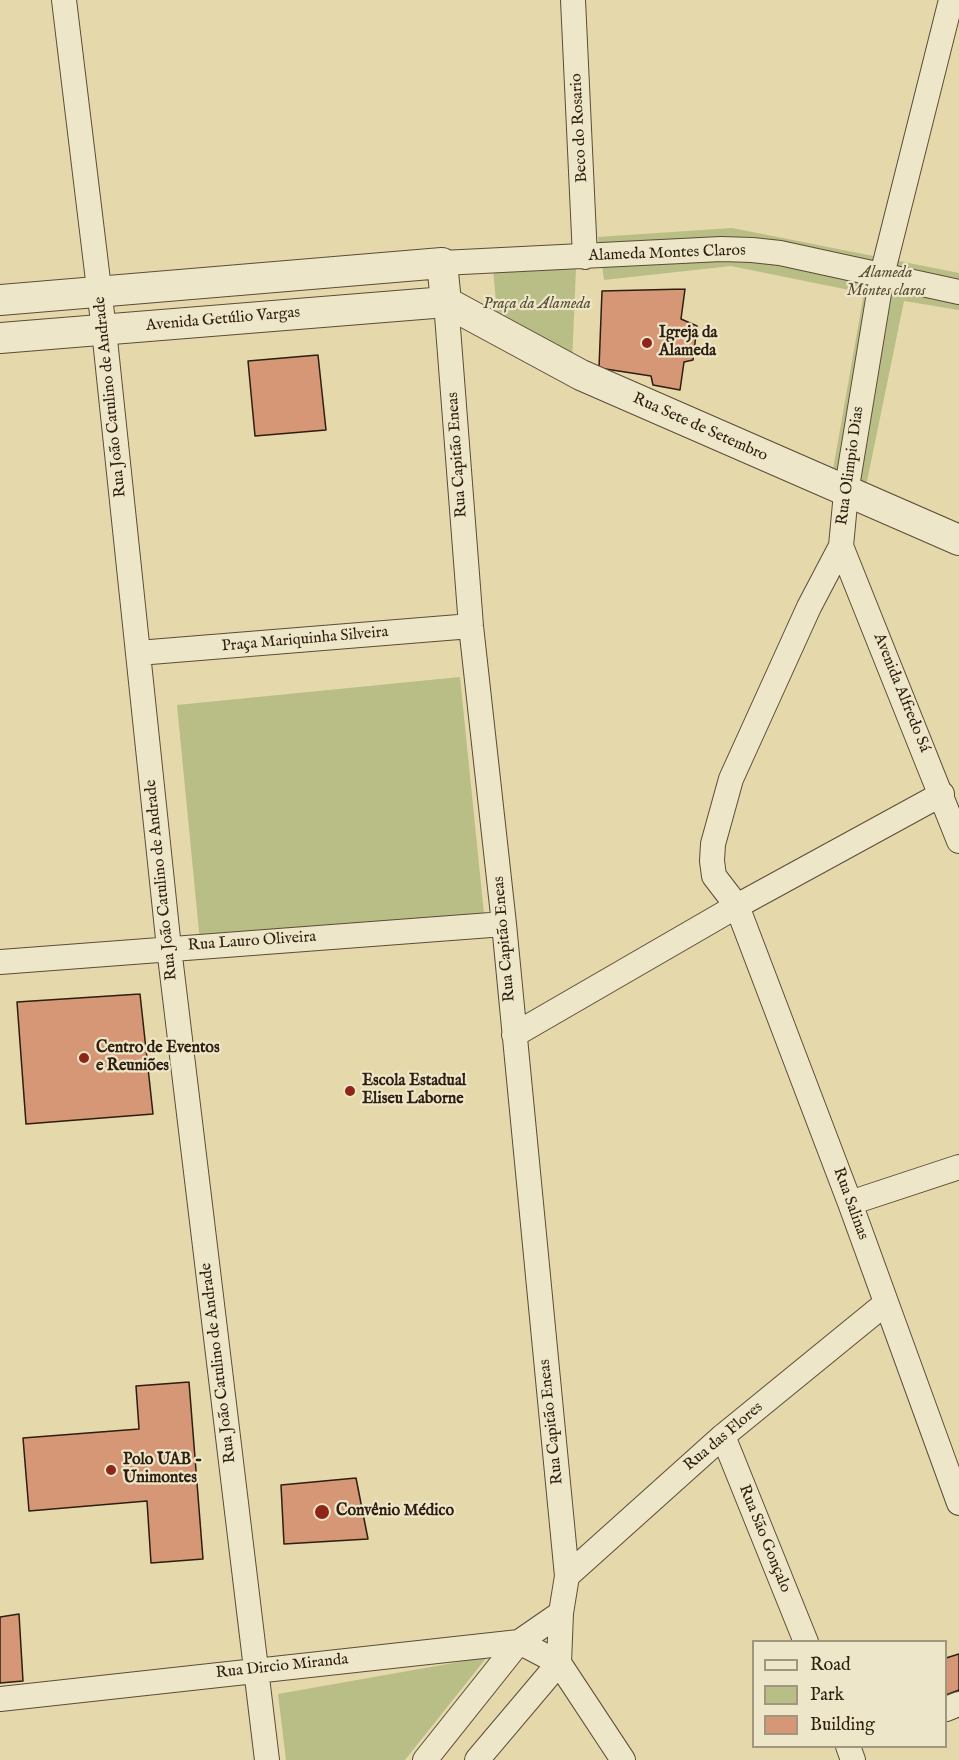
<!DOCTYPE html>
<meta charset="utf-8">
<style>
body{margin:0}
#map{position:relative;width:959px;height:1760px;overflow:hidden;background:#e5d8ab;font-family:"IM FELL English",serif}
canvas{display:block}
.legend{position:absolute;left:752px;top:1640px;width:195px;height:108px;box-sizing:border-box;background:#eee6c8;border:2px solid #a1967e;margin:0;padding:8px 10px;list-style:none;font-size:18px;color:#2d1e10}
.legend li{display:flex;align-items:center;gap:12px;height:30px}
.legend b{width:30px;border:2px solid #a1967e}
</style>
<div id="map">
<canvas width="959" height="1760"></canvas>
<ul class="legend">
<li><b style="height:8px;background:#eee6c8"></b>Road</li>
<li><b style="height:16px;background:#b8be86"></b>Park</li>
<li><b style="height:16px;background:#d59776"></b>Building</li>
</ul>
</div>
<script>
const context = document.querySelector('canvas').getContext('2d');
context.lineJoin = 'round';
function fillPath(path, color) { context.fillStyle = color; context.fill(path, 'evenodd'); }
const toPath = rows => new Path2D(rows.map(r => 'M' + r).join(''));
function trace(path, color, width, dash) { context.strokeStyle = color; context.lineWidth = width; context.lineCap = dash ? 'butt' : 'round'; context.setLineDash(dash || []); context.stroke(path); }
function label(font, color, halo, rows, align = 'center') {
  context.font = font + ' "IM FELL English",serif'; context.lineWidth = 4.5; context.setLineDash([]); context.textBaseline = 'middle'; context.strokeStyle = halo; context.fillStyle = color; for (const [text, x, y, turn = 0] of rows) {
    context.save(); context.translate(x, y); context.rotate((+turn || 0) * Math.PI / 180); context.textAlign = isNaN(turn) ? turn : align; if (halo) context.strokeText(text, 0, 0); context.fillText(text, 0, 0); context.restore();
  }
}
const green = toPath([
 [732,228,959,273,959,310,904,301,865,491,831,481,864,293,731,266,604,280,598,237],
 [493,268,576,268,572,364,498,325],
 [460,677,484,914,200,942,177,705],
 [487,1657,405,1760,286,1760,278,1694]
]);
const building = toPath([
 [685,289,681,319,697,326,693,360,684,362,680,390,653,385,651,376,599,368,602,291,685,289],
 [318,355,326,430,255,436,248,361,318,355],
 [140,994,153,1114,26,1124,17,1002,140,994],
 [189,1382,203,1559,151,1563,147,1501,29,1511,23,1438,139,1429,136,1386,189,1382],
 [356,1478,368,1539,284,1544,281,1485,356,1478],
 [19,1614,23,1681,0,1683,0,1617,19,1614],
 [959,1654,959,1690,946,1695,946,1658,959,1654]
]);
const minor = toPath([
 [64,0,104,330,169,948,267,1760],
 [573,0,585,257],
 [951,0,882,275,846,493,841,546,809,607,731,779,713,844,712,861,714,876,737,906,850,1203,959,1503],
 [442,263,721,249,752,250,780,253,959,292],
 [446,302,471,626,504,924,567,1576,561,1613,559,1663],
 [841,546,959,841],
 [138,653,471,626],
 [0,962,504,924],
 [514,1035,737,906,942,794],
 [850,1203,959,1167],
 [723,1436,806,1642],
 [567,1576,723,1436,886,1303],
 [0,1699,519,1642,559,1663,623,1760],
 [946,1709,959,1704],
 [848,1746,853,1760],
 [425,1760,519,1642,561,1613],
 [477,1760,559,1663]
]);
const tertiary = toPath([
 [0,300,442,263,446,302],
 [446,302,581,375,959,540],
 [0,338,446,302]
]);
const markers = [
 [647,343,6,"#8f2418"],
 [84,1058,6,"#8f2418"],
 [350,1091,6,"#8f2418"],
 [111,1470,6,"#8f2418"],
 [322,1512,8,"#8f2418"]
];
const streetNames = [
 ["Beco do Rosario",580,128,-93],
 ["Alameda Montes Claros",667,254,-2],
 ["Avenida Getúlio Vargas",223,320,-5],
 ["Rua João Catulino de Andrade",111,397,-96],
 ["Rua Sete de Setembro",700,428,24],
 ["Rua Capitão Eneas",458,455,-94],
 ["Rua Olimpio Dias",851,466,-82],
 ["Praça Mariquinha Silveira",305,640,-5],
 ["Avenida Alfredo Sá",901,693,68],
 ["Rua João Catulino de Andrade",162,880,-96],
 ["Rua Capitão Eneas",505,939,-95],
 ["Rua Lauro Oliveira",252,942,-4],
 ["Rua Salinas",850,1204,70],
 ["Rua João Catulino de Andrade",219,1363,-97],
 ["Rua Capitão Eneas",552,1422,-96],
 ["Rua das Flores",724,1437,-40],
 ["Rua São Gonçalo",764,1539,68],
 ["Rua Dircio Miranda",282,1667,-6]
];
const parkNames = [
 ["Alameda",886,274],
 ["Montes claros",886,292],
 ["Praça da Alameda",537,305]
];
const poiNames = [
 ["Igreja da",659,334],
 ["Alameda",659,352],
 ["Centro de Eventos",96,1049],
 ["e Reuniões",96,1067],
 ["Escola Estadual",362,1082],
 ["Eliseu Laborne",362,1100],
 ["Polo UAB -",123,1461],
 ["Unimontes",123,1479],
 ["Convênio Médico",336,1512]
];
fillPath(green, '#b8be86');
fillPath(building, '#d59776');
trace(building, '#2d1e10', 1.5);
trace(minor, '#5b4c37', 26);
trace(tertiary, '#5b4c37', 32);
trace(minor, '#eee6c8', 24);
trace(tertiary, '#eee6c8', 30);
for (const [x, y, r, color] of markers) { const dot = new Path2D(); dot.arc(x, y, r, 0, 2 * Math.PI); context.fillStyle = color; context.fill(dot); trace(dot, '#eee6c8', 2); }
label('16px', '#2d1e10', '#eee6c8', streetNames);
label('italic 16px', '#574e33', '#eee6c8', parkNames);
label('bold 16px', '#2d1e10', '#eee6c8', poiNames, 'left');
</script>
